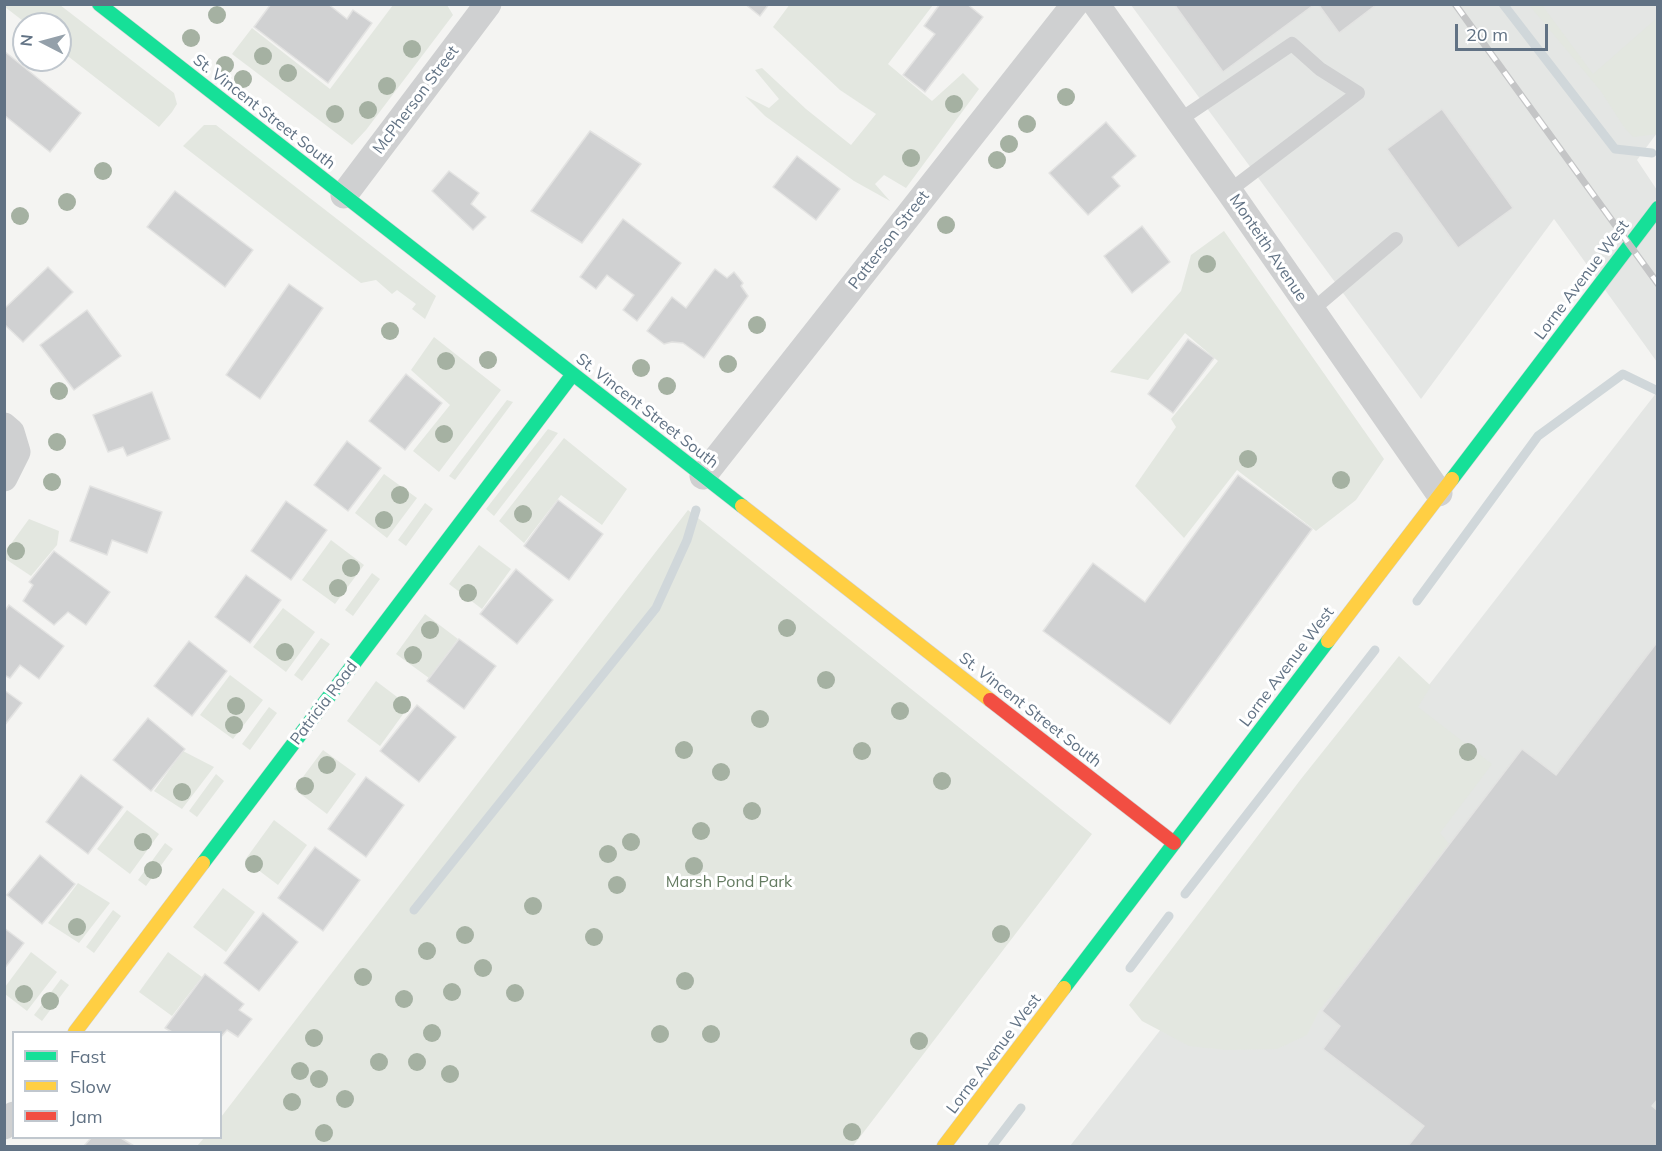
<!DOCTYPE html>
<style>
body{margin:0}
#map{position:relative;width:1662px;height:1151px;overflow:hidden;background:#f4f4f2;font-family:Mulish,sans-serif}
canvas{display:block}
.frame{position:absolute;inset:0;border:6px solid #617284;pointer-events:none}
.legend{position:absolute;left:12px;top:1031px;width:210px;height:108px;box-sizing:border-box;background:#fff;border:2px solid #c0c7ce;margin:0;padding:8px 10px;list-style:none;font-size:18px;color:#617284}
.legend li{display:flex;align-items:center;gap:12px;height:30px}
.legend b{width:30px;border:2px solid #c0c7ce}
.north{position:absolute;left:12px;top:12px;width:60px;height:60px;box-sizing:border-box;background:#fff;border:2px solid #c0c7ce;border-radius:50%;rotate:276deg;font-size:16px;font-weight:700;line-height:24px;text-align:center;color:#617284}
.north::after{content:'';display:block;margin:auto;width:21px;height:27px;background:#94a0aa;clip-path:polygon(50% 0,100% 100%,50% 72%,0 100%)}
.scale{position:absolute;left:1455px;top:24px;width:93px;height:27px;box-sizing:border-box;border:3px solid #617284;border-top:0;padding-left:8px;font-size:18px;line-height:21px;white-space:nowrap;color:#617284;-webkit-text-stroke:4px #fff;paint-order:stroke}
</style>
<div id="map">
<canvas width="1662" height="1151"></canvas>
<div class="frame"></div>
<ul class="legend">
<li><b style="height:8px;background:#16e098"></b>Fast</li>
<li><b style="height:8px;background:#ffcf43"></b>Slow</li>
<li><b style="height:8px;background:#f24e42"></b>Jam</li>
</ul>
<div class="north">N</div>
<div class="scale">20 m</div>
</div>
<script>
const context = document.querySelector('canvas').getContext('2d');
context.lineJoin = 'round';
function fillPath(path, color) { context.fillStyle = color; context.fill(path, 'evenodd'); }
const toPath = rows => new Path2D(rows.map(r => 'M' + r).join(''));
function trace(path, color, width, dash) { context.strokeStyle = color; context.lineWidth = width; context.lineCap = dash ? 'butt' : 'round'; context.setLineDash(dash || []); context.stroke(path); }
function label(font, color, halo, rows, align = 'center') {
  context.font = font + ' Mulish,sans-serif'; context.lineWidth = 6; context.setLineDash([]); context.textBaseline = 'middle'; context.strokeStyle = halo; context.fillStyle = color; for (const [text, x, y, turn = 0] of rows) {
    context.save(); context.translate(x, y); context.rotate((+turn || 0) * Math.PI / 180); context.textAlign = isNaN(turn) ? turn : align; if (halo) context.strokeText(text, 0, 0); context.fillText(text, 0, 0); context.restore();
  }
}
const built = toPath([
 [1131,5,1657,5,1657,133,1637,160,1657,190,1657,362,1554,219,1421,399],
 [1657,392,1657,1146,1070,1146]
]);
const green = toPath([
 [790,4,933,5,888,64,932,101,963,73,979,89,906,188,884,175,875,184,890,201,854,181,765,116,745,96,769,108,779,99,755,70,762,68,806,109,851,145,876,114,840,90,773,27],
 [4,5,60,5,174,93,177,104,172,112,159,127,60,50,60,24,27,24,5,7],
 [393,5,447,5,453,15,366,130,352,145,232,54,252,28,330,89],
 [1529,5,1542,5,1593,74,1657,18,1657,134,1633,137,1624,127,1600,90],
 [204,125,216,125,436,296,425,319,412,309,416,304,397,290,392,294,376,280,361,283,183,146],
 [1224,231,1384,459,1356,500,1316,531,1237,470,1184,538,1135,486,1176,427,1171,419,1218,361,1185,333,1148,380,1110,372,1181,291,1191,255],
 [434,337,501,390,439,472,413,451,450,405,411,370],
 [507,400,513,402,455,480,449,476],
 [548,429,558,433,494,516,486,509],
 [564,438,627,489,602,525,561,495,524,543,499,521],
 [384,474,417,498,387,538,355,513],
 [425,503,433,509,406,546,398,540],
 [688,510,1092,834,853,1146,197,1146,204,1138,220,1138,221,1117],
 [29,519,59,531,57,545,31,576,4,558,5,552],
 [331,540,364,565,335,604,302,580],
 [479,545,511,569,482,609,449,584],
 [372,573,380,579,353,616,345,610],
 [283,608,315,632,286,672,253,647],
 [425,614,458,639,429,678,396,654],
 [321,638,330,644,302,681,294,675],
 [1399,656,1431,686,1418,707,1492,764,1440,833,1451,846,1319,1011,1307,1035,1277,1049,1226,1050,1189,1046,1142,1021,1129,1005,1301,779],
 [230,675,263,700,233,739,200,715],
 [376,681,409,706,380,746,347,721],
 [269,707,277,713,250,750,242,744],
 [323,750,356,774,327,814,294,789],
 [183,751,214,767,182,809,154,791],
 [216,774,224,781,197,817,189,811],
 [127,810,159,834,130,874,97,849],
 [274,820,307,845,278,885,245,860],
 [165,843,173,849,146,886,138,880],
 [78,883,110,903,79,943,48,923],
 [223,888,255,912,226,952,193,927],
 [113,910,121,916,94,953,86,947],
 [31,952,57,972,27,1011,5,994,5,987],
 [168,952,202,977,172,1016,139,992],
 [61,979,69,985,42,1021,34,1015]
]);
const stream = toPath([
 [1503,4,1615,149,1652,153],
 [1417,601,1538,436,1623,374,1658,391],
 [1185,894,1375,650],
 [414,910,656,608,687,540,696,510],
 [1130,968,1169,916],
 [992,1146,1021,1108]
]);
const building = toPath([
 [271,4,328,4,347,19,353,10,372,23,328,83,254,27,271,4],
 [745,4,769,4,760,16,745,4],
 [940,4,967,4,983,17,925,92,903,75,935,34,924,26,940,4],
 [1174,4,1315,4,1223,72,1174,4],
 [1318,4,1376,4,1376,5,1339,33,1318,4],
 [4,51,81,113,50,152,4,115,4,51],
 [1442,109,1513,208,1458,248,1387,149,1442,109],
 [1106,122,1136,156,1112,177,1120,186,1088,215,1049,173,1106,122],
 [590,131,641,164,582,243,531,211,590,131],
 [797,156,840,189,816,220,773,187,797,156],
 [449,171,479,193,471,204,486,217,473,230,432,191,449,171],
 [175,191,253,250,225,287,147,227,175,191],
 [623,219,681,263,637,321,623,310,634,295,607,275,596,289,580,277,623,219],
 [1142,226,1170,262,1132,293,1104,256,1142,226],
 [48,267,73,292,23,342,4,324,4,309,48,267],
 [715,269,727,278,734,272,743,283,741,286,748,296,704,358,683,343,672,342,664,344,647,331,672,297,686,308,715,269],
 [289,284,323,308,260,399,226,375,289,284],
 [87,310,121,356,74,390,40,345,87,310],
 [1188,339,1214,358,1173,413,1148,394,1188,339],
 [406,374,442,403,405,450,369,421,406,374],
 [152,392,170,439,127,456,123,447,108,452,93,415,152,392],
 [347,441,381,468,348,511,314,485,347,441],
 [1238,475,1312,529,1170,724,1043,631,1093,563,1145,602,1238,475],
 [90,486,162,512,147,553,112,540,107,555,70,541,90,486],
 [558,500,603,534,569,580,524,546,558,500],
 [286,501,327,530,291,580,251,551,286,501],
 [54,551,110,592,86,625,68,612,54,625,23,601,33,585,29,582,54,551],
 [516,569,553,600,517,644,480,614,516,569],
 [246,575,281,600,250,643,215,617,246,575],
 [9,605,64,646,39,679,20,665,10,678,4,675,4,612,9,605],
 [459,639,496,666,464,709,427,681,459,639],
 [189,641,227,671,192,716,154,686,189,641],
 [1658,641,1658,1099,1652,1106,1658,1111,1658,1146,1408,1146,1424,1126,1323,1049,1340,1026,1322,1011,1522,749,1556,775,1658,641],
 [4,690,22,703,4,726,4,690],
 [417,705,456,737,419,782,380,751,417,705],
 [148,718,185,749,151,791,113,760,148,718],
 [81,775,123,807,88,854,46,822,81,775],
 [366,777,404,805,366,857,328,829,366,777],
 [315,847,360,880,323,931,278,898,315,847],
 [40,855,75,884,42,924,7,895,40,855],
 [263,913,298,942,259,991,224,963,263,913],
 [4,928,24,943,4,969,4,928],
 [205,974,244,1004,239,1010,252,1019,238,1037,227,1030,220,1038,220,1032,172,1032,165,1028,205,974],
 [91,1138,121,1138,134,1146,84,1146,91,1138]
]);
const lane = toPath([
 [1178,121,1292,44,1320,69,1358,93,1229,191],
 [1311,311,1396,239]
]);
const street = toPath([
 [1096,4,1229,191,1439,493],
 [344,195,488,4],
 [4,426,11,432,17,452,4,478],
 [703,476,1075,4],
 [4,1126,14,1115]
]);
const fast = toPath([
 [99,4,742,506],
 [1452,479,1658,208],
 [203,863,573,374],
 [1064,988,1328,641]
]);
const slow = toPath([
 [742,506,990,700],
 [1328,641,1452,479],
 [75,1032,203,863],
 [944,1146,1064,988]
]);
const jam = toPath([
 [990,700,1174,843]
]);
const rail = toPath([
 [1455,4,1658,284]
]);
const trees = [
 [217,15],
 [191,38],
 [412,49],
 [263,56],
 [225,65],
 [288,73],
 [243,79],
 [387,86],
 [1066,97],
 [954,104],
 [368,110],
 [335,114],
 [1027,124],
 [1009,144],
 [911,158],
 [997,160],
 [103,171],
 [67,202],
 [20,216],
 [946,225],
 [1207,264],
 [757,325],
 [390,331],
 [488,360],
 [446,361],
 [728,364],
 [641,368],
 [667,386],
 [59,391],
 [444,434],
 [57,442],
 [1248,459],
 [1341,480],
 [52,482],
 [400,495],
 [523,514],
 [384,520],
 [16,551],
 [351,568],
 [338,588],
 [468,593],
 [787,628],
 [430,630],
 [285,652],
 [413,655],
 [826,680],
 [402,705],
 [236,706],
 [900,711],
 [760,719],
 [234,725],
 [684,750],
 [862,751],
 [1468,752],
 [327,765],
 [721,772],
 [942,781],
 [305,786],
 [182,792],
 [752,811],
 [701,831],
 [143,842],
 [631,842],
 [608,854],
 [254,864],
 [694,866],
 [153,870],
 [617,885],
 [533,906],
 [77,927],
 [1001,934],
 [465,935],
 [594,937],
 [427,951],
 [483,968],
 [363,977],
 [685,981],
 [452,992],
 [515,993],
 [24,994],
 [404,999],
 [50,1001],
 [432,1033],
 [660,1034],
 [711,1034],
 [314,1038],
 [919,1041],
 [379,1062],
 [417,1062],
 [300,1071],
 [450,1074],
 [319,1079],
 [345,1099],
 [292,1102],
 [852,1132],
 [324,1133]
];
const streetNames = [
 ["McPherson Street",416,100,-53],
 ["St. Vincent Street South",264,112,38],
 ["Patterson Street",889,240,-52],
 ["Monteith Avenue",1268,248,56],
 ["Lorne Avenue West",1582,280,-53],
 ["St. Vincent Street South",647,411,38],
 ["Lorne Avenue West",1287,667,-53],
 ["Patricia Road",324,703,-53],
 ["St. Vincent Street South",1030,710,38],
 ["Lorne Avenue West",994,1054,-53]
];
const parkNames = [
 ["Marsh Pond Park",729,882]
];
fillPath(built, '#e4e6e4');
fillPath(green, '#e3e7e0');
trace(stream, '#d0d7da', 9);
fillPath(building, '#d0d1d2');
trace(building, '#e3e3e2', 1.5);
trace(fast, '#cfd1d2', 15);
trace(slow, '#cfd1d2', 15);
trace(jam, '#cfd1d2', 15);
trace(lane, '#cfd0d1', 14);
trace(street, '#cfd0d1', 27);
trace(fast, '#16e098', 14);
trace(slow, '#ffcf43', 14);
trace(jam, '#f24e42', 14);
trace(rail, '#c4c5c6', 7);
trace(rail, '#fff', 4.5, [14]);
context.fillStyle = '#a5b1a2';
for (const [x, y] of trees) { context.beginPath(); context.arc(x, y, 9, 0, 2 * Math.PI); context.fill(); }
label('16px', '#617284', '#fff', streetNames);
label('16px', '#647b61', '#fff', parkNames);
</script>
